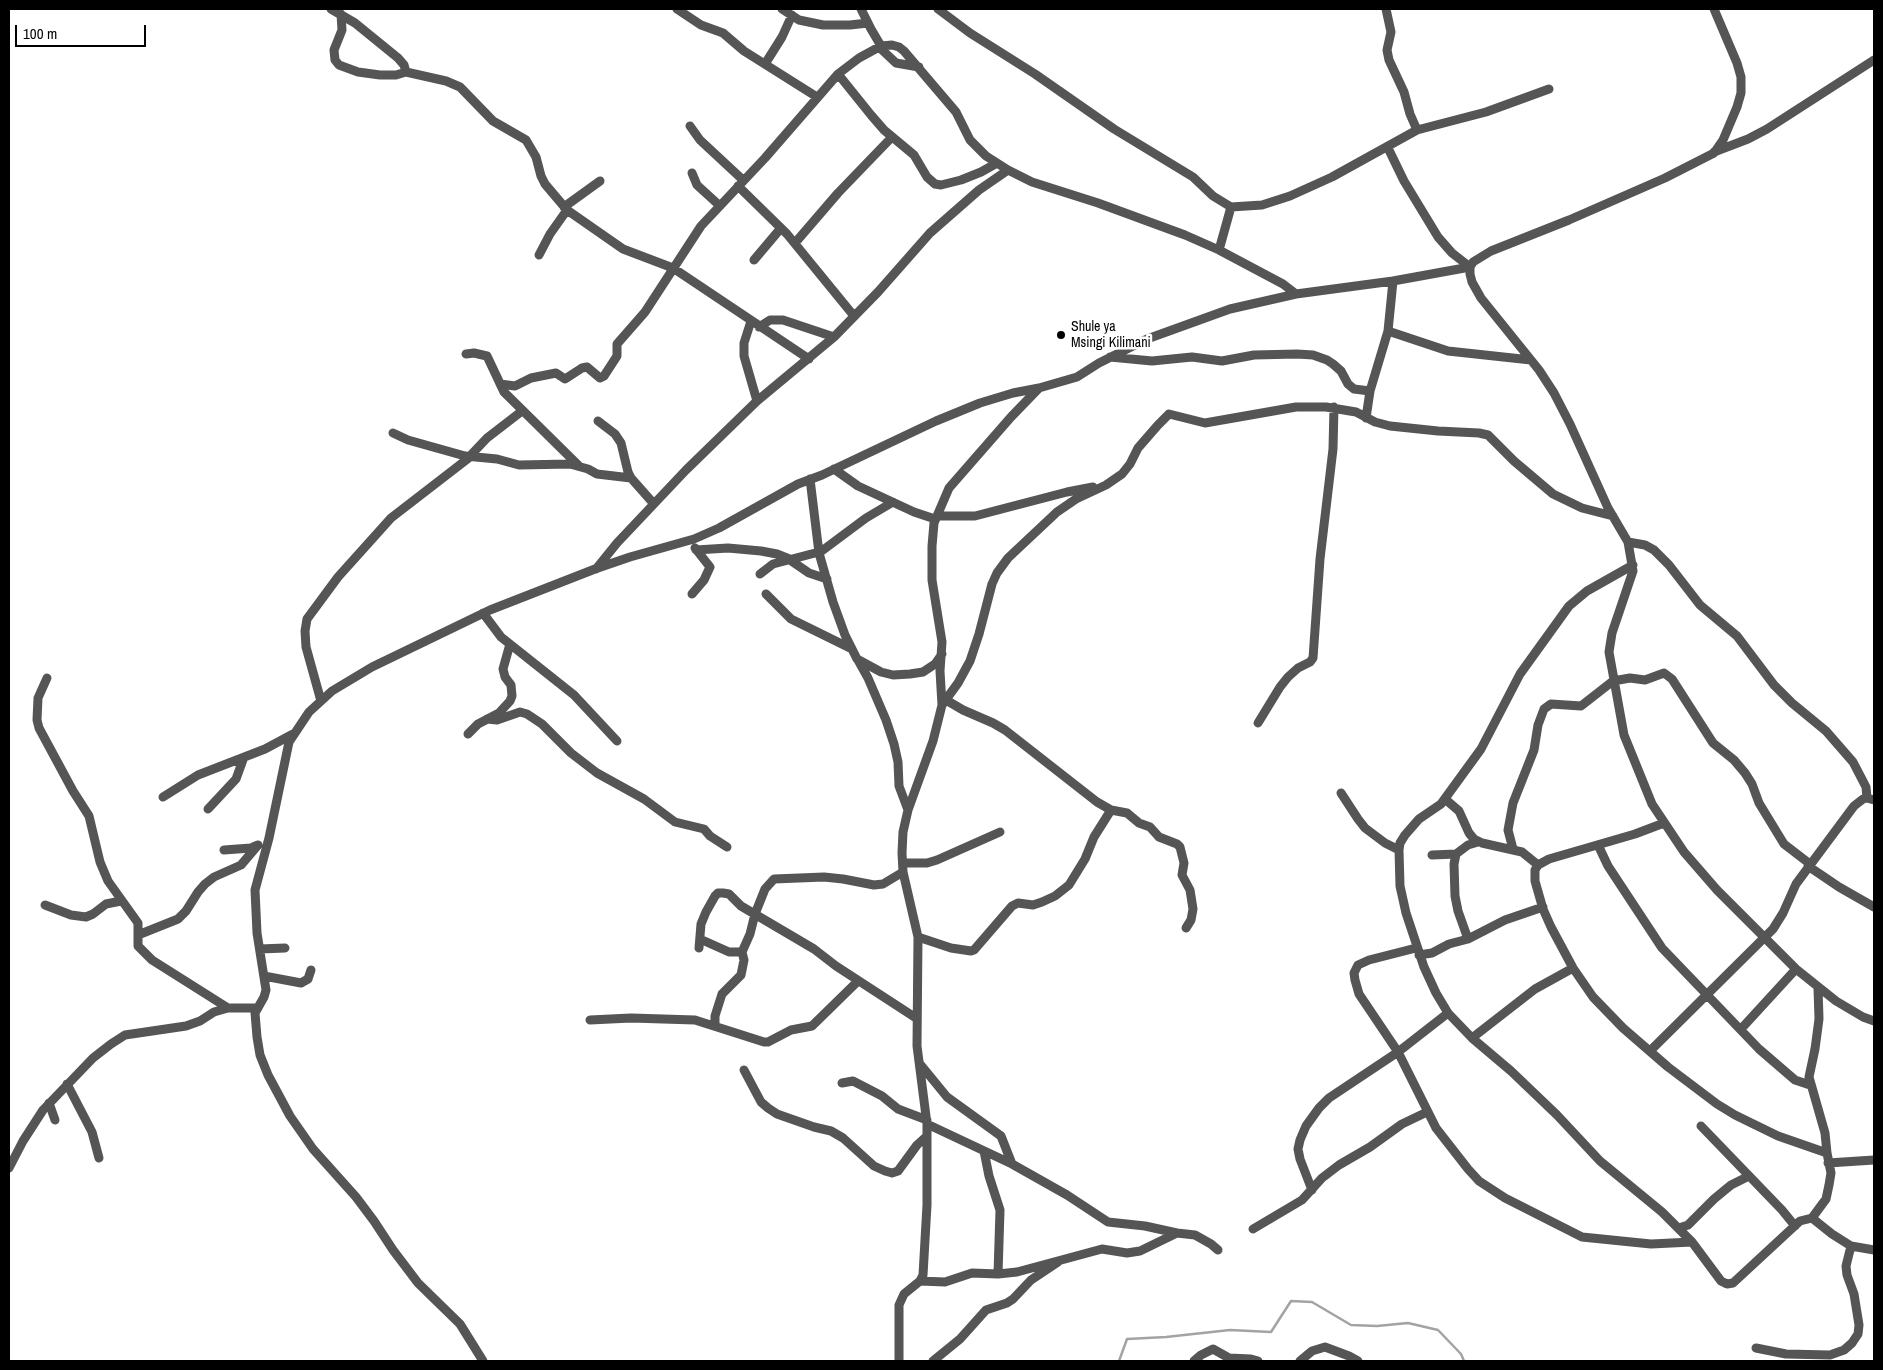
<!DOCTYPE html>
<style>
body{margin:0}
#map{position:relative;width:1883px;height:1370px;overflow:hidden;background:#fff;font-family:"Archivo Narrow",sans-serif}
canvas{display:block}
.frame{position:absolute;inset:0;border:10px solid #000;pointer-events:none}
.scale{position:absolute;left:15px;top:25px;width:131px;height:22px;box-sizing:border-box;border:2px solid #000;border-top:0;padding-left:6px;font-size:15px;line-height:18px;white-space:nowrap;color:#000;-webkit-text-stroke:4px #fff;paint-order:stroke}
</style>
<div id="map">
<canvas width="1883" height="1370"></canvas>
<div class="frame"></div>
<div class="scale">100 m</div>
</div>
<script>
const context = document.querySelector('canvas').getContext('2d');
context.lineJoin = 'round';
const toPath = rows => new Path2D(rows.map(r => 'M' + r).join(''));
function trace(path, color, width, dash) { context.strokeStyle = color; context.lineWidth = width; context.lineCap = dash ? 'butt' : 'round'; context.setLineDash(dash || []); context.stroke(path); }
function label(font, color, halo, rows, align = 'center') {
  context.font = font + ' "Archivo Narrow",sans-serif'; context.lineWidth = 5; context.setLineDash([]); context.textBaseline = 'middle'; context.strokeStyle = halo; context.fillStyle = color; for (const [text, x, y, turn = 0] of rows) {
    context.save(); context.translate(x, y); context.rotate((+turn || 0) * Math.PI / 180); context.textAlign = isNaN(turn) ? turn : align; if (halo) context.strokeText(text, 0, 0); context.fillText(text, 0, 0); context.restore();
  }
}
const stream = toPath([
 [1119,1361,1127,1339,1166,1337,1230,1330,1271,1332,1291,1301,1312,1302,1351,1325,1377,1326,1408,1323,1438,1330,1461,1354,1464,1361]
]);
const minor = toPath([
 [331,9,355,23,398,58,404,65,406,72,446,81,460,87,493,121,526,140,536,157,541,176,545,184,567,210,623,249,673,268,809,359],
 [677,9,701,25,723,33,744,51,817,97],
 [782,9,799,20,823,25,850,25,868,23],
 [861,9,871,29,881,46],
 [938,9,970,33,1035,74,1114,129,1193,177,1213,196,1231,207,1262,205,1290,196,1332,177,1417,130,1486,112,1549,89],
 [1386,9,1391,32,1387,50,1389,60,1404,92,1410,114,1417,130],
 [1714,9,1737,63,1741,77,1741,93,1737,107,1723,140,1714,153,1665,178,1569,220,1491,251,1473,262,1470,267,1470,274,1472,282,1481,298,1539,370,1554,393,1570,424,1608,508,1628,542,1633,571,1612,633,1609,652,1624,735,1652,804,1684,852,1717,890,1796,969,1836,1001,1863,1017,1874,1021],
 [341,14,342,30,334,50,335,60,339,65,358,72,380,75,396,75,406,72],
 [879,47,896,63,919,67],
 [765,64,782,37,792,15],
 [838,74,871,115,884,130,914,155,927,177,935,184,941,185,961,180,981,172,997,163],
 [690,126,700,140,743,180],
 [1388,148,1404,181,1438,237,1452,253,1470,267],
 [1714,152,1748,139,1767,129,1874,60],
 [692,173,697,185,720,206],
 [738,186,787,234,854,316],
 [564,207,600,181],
 [795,243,838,193,892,137],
 [1219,250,1231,207],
 [539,255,550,234,567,210],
 [754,260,781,228],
 [751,321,744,343,744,356,757,401],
 [759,327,770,320,783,320,834,337],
 [1388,331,1448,351,1531,360],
 [466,354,474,353,487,356,504,392,579,466],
 [1110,357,1152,361,1192,357,1222,361,1254,355,1297,354,1313,355,1327,360,1333,364,1341,371,1348,384,1354,389,1370,391],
 [500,384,515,386,531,378,556,373,565,379,582,368,587,367,600,378,604,376,617,356,617,344,645,312,701,226,765,158,838,74,859,58,881,46,892,45,899,47,904,51,956,112,970,140,986,156,1008,170,1032,182,1098,203,1185,235,1219,250,1283,284,1296,294],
 [1366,418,1370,391,1388,331,1393,281],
 [598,421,615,434,621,443,628,472,631,478,654,504],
 [393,433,408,440,465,456,497,459,519,465,570,464,588,469,597,474,631,478],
 [469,457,487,438,522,411],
 [834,469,858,486,914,512,935,519],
 [810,479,819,553,833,602,845,635,857,659,881,672,893,675,910,674,923,672,935,664,942,654],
 [937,516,975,516,1067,492,1093,487],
 [1628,542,1645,545,1654,550,1669,565,1700,605,1737,636,1774,685,1792,703,1826,731,1853,762,1866,787,1867,798],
 [696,550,728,548,761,551,777,554,792,560],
 [819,553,866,518,893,502],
 [790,560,809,573,827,579],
 [1633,565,1587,591,1569,606,1520,674,1481,749,1441,804,1419,819,1405,835,1400,843,1399,850,1400,886,1406,913,1424,967,1436,993,1448,1013,1472,1038,1511,1071,1557,1115,1600,1161,1662,1212,1692,1242,1721,1281,1727,1284,1733,1283,1800,1221,1812,1218],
 [596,569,617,543,686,470,757,401,834,337,878,292,930,233,979,190,1008,170],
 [760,574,773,564,819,552],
 [692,594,704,580,710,567,695,548],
 [766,594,791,619,852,649],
 [483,613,501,637,574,695,617,741],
 [858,660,868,678,886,720,894,744,898,762,899,786,908,810],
 [47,678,38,698,37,720,39,728,73,791,89,816,100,862,108,881,138,923,138,946,152,960,228,1008],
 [946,700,963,710,993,723,1005,730,1097,802,1111,810,1127,813,1139,823,1150,827,1159,837,1177,844,1180,847,1184,863,1182,875,1190,890,1193,909,1191,920,1186,928],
 [321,701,306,647,305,631,307,619,338,577,391,518,470,457],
 [942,705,958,683,970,661,979,634,992,584,997,573,1008,558,1057,512,1076,499,1106,485,1122,474,1130,464,1138,448,1158,425,1169,414,1205,423,1296,407,1326,407,1356,412,1375,422,1390,426,1438,431,1479,433,1488,435,1514,461,1553,494,1582,508,1613,516],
 [487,719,497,720,520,712,527,714,542,724,571,753,597,773,644,799,675,822,704,829,710,836,727,847],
 [1258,723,1280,687,1288,677,1298,668,1310,662,1313,658,1320,559,1333,449,1334,407],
 [468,734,478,724,499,713,510,701,512,696,511,685,505,677,503,669,510,644],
 [1341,793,1358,819,1365,828,1385,843,1399,850],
 [163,797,198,775,265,749,293,734],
 [1445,799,1459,811,1469,833,1474,839,1482,843,1522,852,1538,865],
 [208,809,236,779,244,757],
 [1664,823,1635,834,1549,859,1538,865,1535,870,1535,881,1543,909,1551,927,1573,968,1593,997,1623,1028,1668,1067,1717,1104,1735,1115,1778,1136,1827,1153,1831,1173,1829,1185,1826,1199,1812,1218,1832,1234,1851,1246,1874,1250],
 [1598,845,1608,866,1662,948,1759,1049,1795,1080,1810,1085],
 [1513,849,1508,830,1513,803,1534,750,1538,725,1544,709,1551,704,1581,706,1613,681,1630,678,1645,680,1664,673,1672,679,1713,743,1734,760,1745,773,1752,784,1759,803,1784,844,1810,864],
 [224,850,251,848,258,845],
 [1456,854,1454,864,1455,896,1458,911,1468,939],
 [1432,855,1456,854,1468,845,1478,842],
 [903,863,927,863,937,860,1000,832],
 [1808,866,1839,887,1874,907],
 [45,905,71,915,86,917,93,914,106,904,121,901],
 [138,935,178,919,186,911,198,892,205,884,214,877,241,865,258,845],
 [918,937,951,948,971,951,974,950,1012,906,1018,903,1033,905,1042,902,1055,896,1069,885,1085,859,1094,837,1111,810],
 [700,939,729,952,742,952,750,934,755,914,765,889,774,879,824,877,843,879,874,885,883,884,903,872],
 [699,948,701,924,706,912,715,896,718,893,723,893,729,894,741,906,814,949,836,966,916,1018],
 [1416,948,1369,960,1358,965,1354,973,1355,980,1359,994,1398,1052,1436,1128,1468,1169,1479,1181,1505,1198,1582,1237,1651,1244,1692,1242],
 [260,949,285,948],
 [1419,955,1432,953,1449,944,1468,939,1505,920,1543,907],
 [264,976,301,983,308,979,311,970],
 [1818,988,1819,1019,1815,1049,1809,1077,1825,1133,1827,1153],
 [590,1020,631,1018,695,1020,764,1042,768,1042,791,1030,812,1026,858,981],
 [715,1026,715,1016,722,994,741,975,744,960,742,952],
 [1741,1029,1796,969],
 [1472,1038,1535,989,1573,968],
 [1650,1051,1773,929,1783,913,1796,884,1854,806,1863,799,1867,798,1874,800],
 [920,1064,947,1097,1001,1136,1012,1164],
 [744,1070,761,1102,768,1108,777,1114,814,1127,831,1131,843,1138,874,1166,885,1171,892,1173,898,1171,917,1145,927,1136],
 [842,1083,853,1081,882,1096,898,1109,927,1120],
 [67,1084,92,1132,99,1158],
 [49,1103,55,1120],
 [927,1124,1012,1164,1067,1195,1108,1222,1145,1226,1177,1233,1195,1235,1211,1244,1218,1250],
 [1701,1126,1782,1210,1795,1226],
 [984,1151,989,1176,1000,1210,998,1274],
 [1828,1163,1874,1160],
 [9,1168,23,1141,43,1110,93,1058,111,1044,125,1035,186,1026,200,1021,214,1012,228,1008,258,1008],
 [1312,1190,1300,1159,1298,1149,1300,1140,1306,1126,1319,1108,1329,1098,1398,1052,1448,1013],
 [1679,1228,1688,1225,1714,1199,1731,1185,1749,1176],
 [1253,1229,1302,1200,1322,1178,1339,1165,1370,1147,1402,1124,1427,1112],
 [920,1281,945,1282,972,1273,998,1274,1017,1272,1102,1249,1127,1253,1140,1251,1177,1233],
 [1756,1348,1786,1354,1830,1355,1844,1350,1852,1343,1858,1334,1859,1325,1854,1294,1847,1275,1846,1266,1851,1246],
 [483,1361,460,1324,418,1283,393,1250,374,1221,356,1197,313,1149,290,1116,268,1075,260,1055,257,1037,255,1013,264,997,266,990,257,933,255,890,269,838,289,742,309,712,332,691,372,667,490,610,595,569,630,557,694,539,719,528,798,484,822,475,936,421,980,403,1013,393,1039,388,1077,377,1099,363,1147,339,1230,309,1296,294,1393,281,1470,267],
 [899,1361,899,1305,904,1294,920,1281,923,1275,927,1205,927,1124,917,1046,918,937,903,872,902,853,903,832,908,810,933,741,942,705,940,671,942,642,932,580,932,546,934,523,949,488,1011,417,1039,388],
 [933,1361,960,1339,986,1310,1007,1303,1013,1299,1031,1280,1058,1262],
 [1194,1361,1201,1355,1213,1349,1229,1358,1251,1359,1258,1361],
 [1300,1361,1312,1351,1325,1347,1349,1356,1358,1361]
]);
const markers = [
 [1061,335,5,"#000"]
];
const poiNames = [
 ["Shule ya",1071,327],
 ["Msingi Kilimani",1071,343]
];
trace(stream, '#a3a3a3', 2.5);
trace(minor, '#555', 9);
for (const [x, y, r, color] of markers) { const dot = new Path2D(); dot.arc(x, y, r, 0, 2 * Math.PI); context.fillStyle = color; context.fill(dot); trace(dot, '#fff', 2); }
label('14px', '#000', '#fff', poiNames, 'left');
</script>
